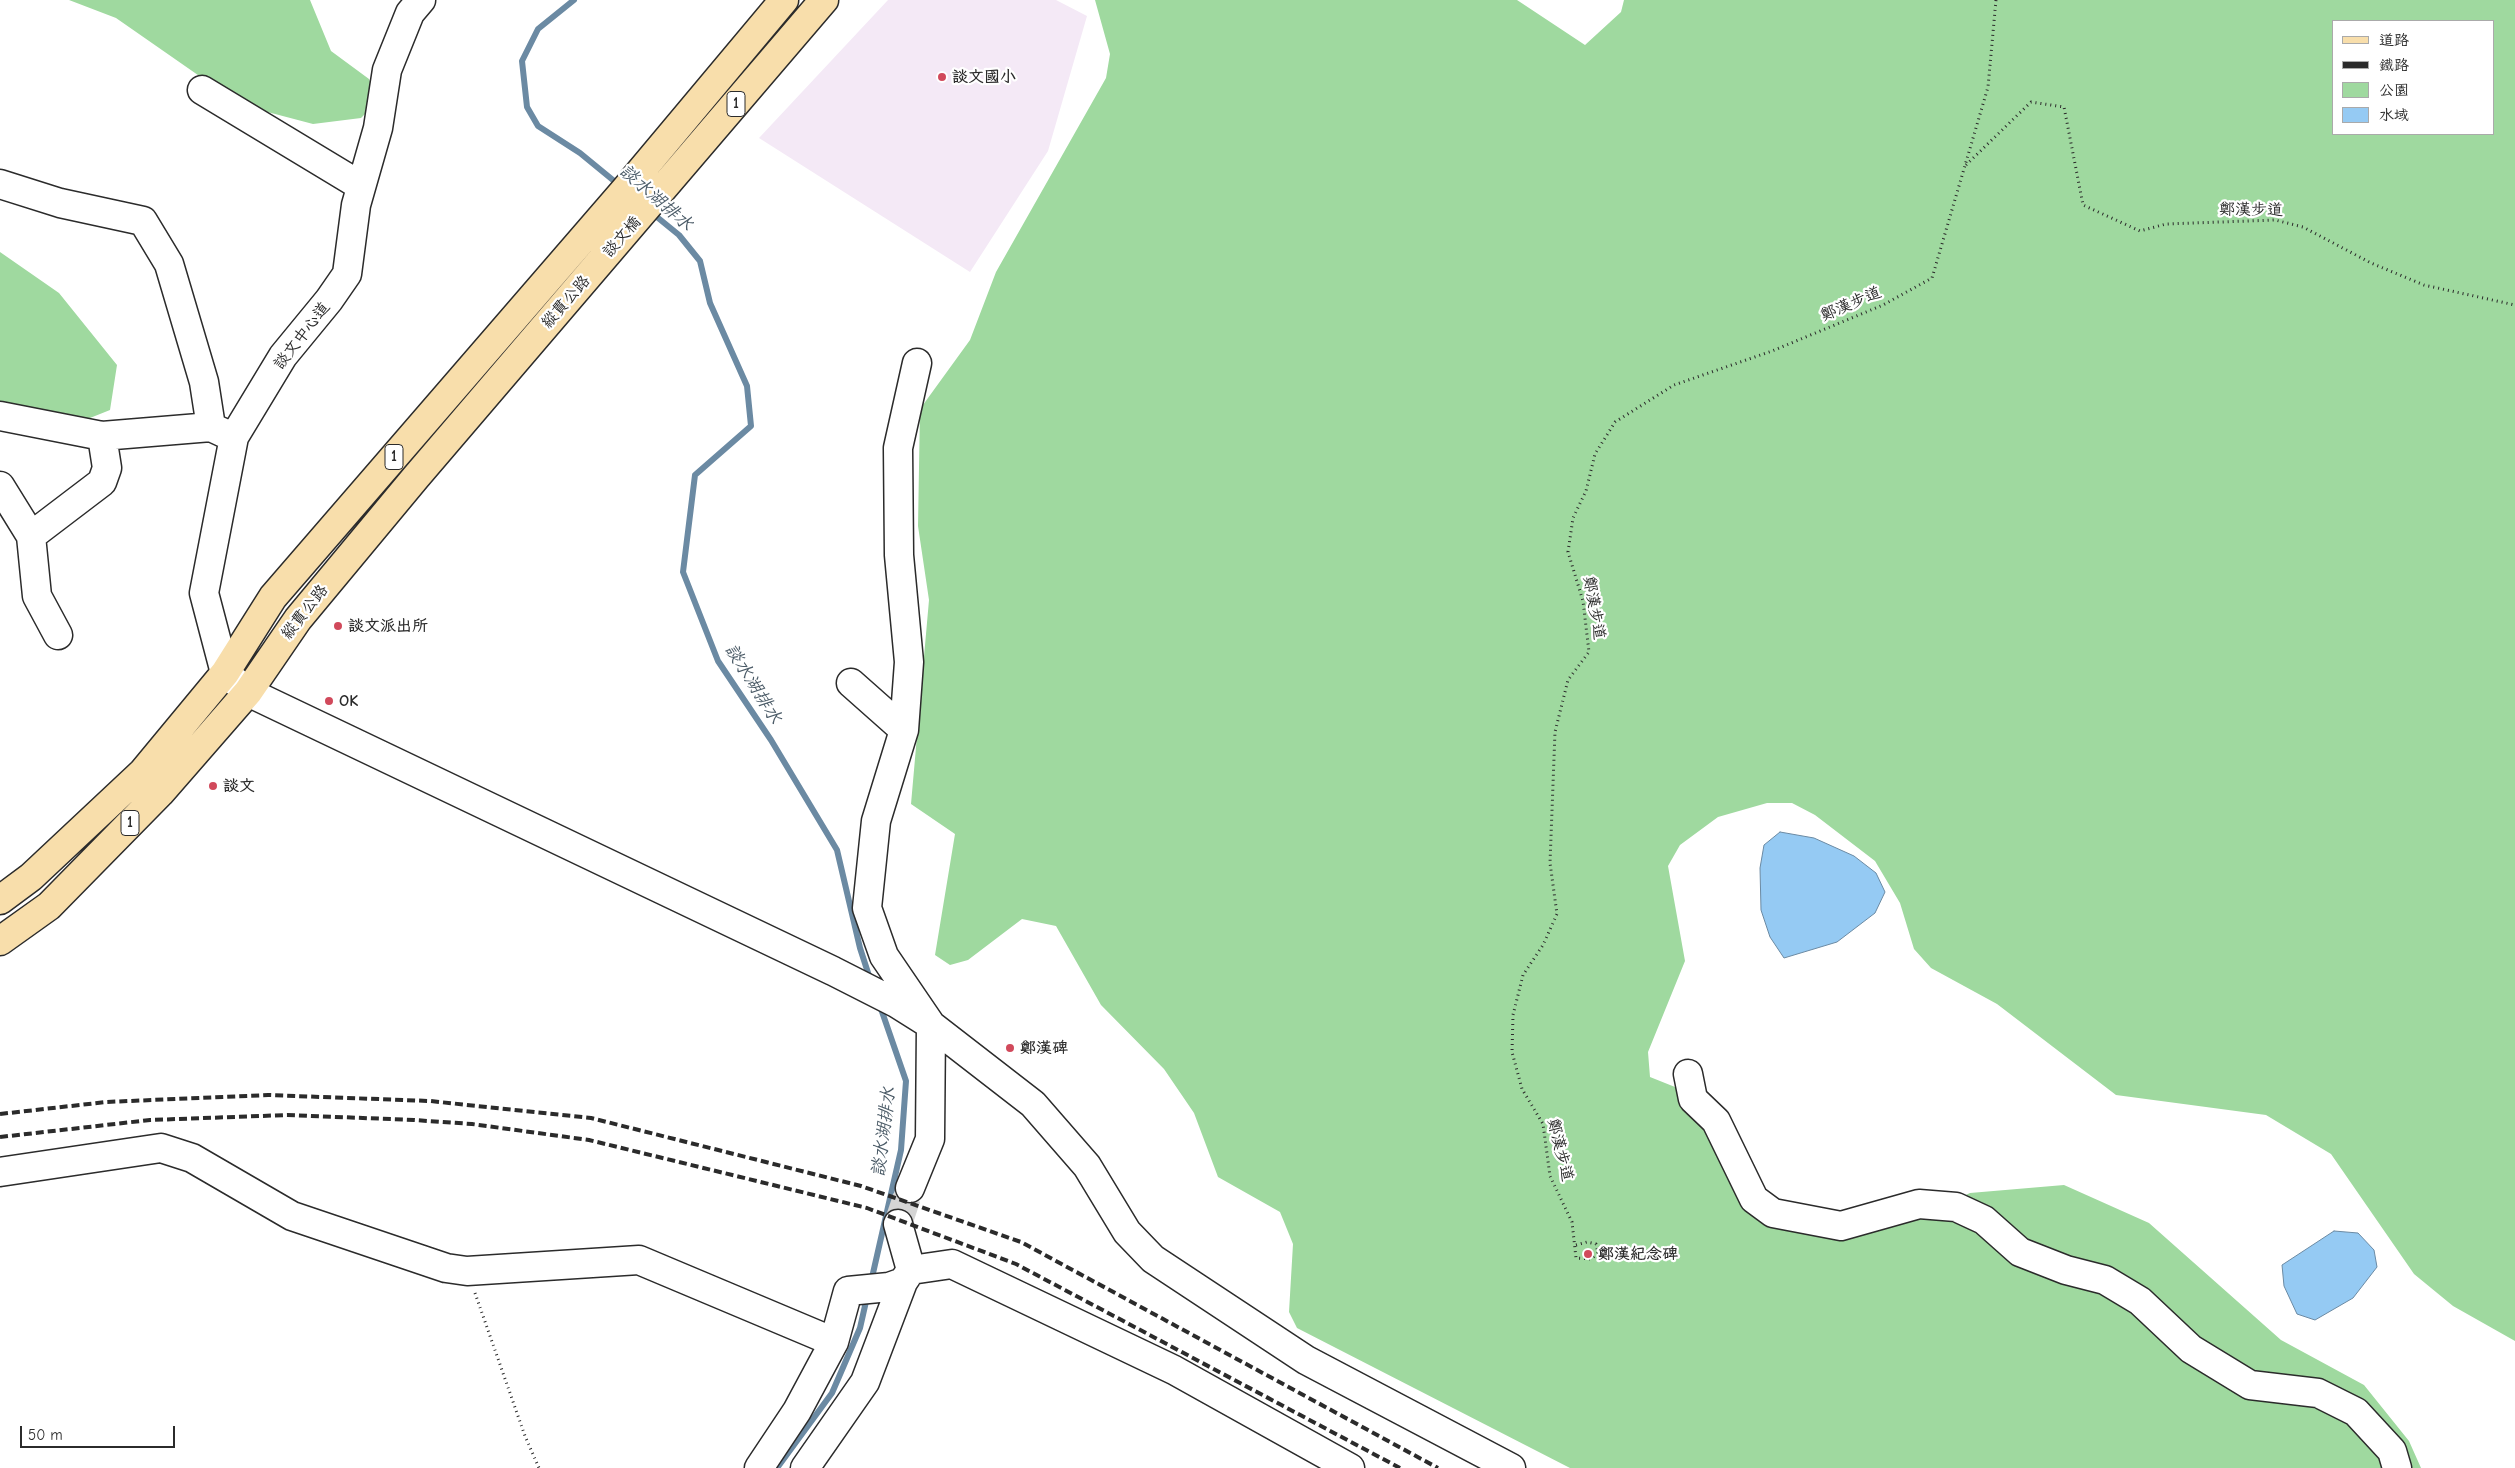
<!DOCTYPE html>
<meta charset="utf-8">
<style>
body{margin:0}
#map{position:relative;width:2515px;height:1468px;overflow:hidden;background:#fff;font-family:"Comic Neue","LXGW WenKai TC",sans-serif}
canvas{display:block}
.legend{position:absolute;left:2332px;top:20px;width:162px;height:115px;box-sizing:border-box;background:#fff;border:1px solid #aaa;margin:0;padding:6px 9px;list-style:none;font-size:15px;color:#2b2b2b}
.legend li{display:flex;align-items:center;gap:10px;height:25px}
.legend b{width:25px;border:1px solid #aaa}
.scale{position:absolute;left:20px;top:1426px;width:155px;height:22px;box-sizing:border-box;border:2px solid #2b2b2b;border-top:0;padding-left:6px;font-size:15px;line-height:18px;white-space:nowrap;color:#2b2b2b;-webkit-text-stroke:4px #fff;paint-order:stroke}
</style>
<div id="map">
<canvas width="2515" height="1468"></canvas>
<ul class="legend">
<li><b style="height:6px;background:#f8deab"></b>道路</li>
<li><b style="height:6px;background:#2b2b2b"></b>鐵路</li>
<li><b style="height:14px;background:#9fd99f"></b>公園</li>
<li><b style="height:14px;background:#95caf3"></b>水域</li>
</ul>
<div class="scale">50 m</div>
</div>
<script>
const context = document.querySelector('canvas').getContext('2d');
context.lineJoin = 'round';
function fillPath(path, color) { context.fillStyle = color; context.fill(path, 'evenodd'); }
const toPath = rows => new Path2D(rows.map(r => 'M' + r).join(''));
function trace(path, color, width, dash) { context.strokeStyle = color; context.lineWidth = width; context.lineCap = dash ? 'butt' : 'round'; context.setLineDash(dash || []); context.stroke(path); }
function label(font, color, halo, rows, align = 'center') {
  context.font = font + ' "Comic Neue","LXGW WenKai TC",sans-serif'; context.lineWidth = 4.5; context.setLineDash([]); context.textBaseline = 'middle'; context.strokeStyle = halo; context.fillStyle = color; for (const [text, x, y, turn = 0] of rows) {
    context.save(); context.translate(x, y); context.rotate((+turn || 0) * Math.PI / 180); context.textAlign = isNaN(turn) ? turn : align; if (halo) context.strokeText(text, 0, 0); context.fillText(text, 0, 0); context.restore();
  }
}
const built = toPath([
 [888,0,1056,0,1087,16,1048,151,970,272,759,138]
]);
const green = toPath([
 [69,0,310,0,331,51,369,79,378,101,361,118,313,124,241,105,116,18],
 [1095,0,1517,0,1585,45,1621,12,1624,0,2515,0,2515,1341,2453,1306,2414,1274,2331,1154,2266,1115,2116,1095,1997,1004,1931,968,1914,949,1900,903,1875,861,1815,815,1792,803,1767,803,1718,817,1680,845,1668,866,1685,961,1648,1052,1650,1077,1715,1103,1733,1171,1807,1222,1904,1224,1970,1193,2064,1185,2149,1223,2281,1340,2364,1385,2409,1441,2421,1468,1570,1468,1297,1328,1289,1312,1293,1244,1280,1212,1218,1177,1194,1113,1164,1069,1101,1005,1056,926,1022,919,968,960,950,965,935,955,955,834,911,804,929,600,918,526,920,409,970,340,996,272,1106,78,1110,54],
 [2334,21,2494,21,2494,134,2334,134],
 [0,252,59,293,117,365,110,410,65,428,0,414]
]);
const water = toPath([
 [1780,832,1814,838,1854,856,1876,873,1885,892,1875,913,1837,942,1784,958,1770,937,1761,910,1760,868,1764,845,1780,832],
 [2334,1231,2358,1233,2374,1250,2377,1267,2353,1298,2315,1320,2297,1314,2284,1286,2282,1265,2334,1231]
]);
const stream = toPath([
 [574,0,538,29,522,61,527,107,538,126,580,153,619,185],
 [652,213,679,235,700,261,710,303,747,386,751,426,695,475,683,572,718,661,771,740,837,850,860,948,871,982],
 [871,1282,901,1150,906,1081,879,1003],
 [777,1468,832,1393,860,1328,867,1297]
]);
const minorTunnel = toPath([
 [898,1224,910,1188]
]);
const path = toPath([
 [1966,165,2031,102,2064,107,2083,205,2140,231,2166,224,2275,220,2303,227,2371,263,2424,285,2515,305],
 [1576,1245,1587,1242,1596,1244,1598,1253,1591,1259,1576,1258,1572,1222,1550,1176,1543,1124,1522,1089,1512,1052,1513,1015,1523,975,1543,945,1557,914,1550,863,1555,732,1568,680,1589,652,1583,601,1568,552,1573,518,1586,491,1595,454,1615,422,1674,385,1772,351,1883,305,1932,278,1988,87,1996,0],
 [475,1293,525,1436,539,1468]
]);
const minor = toPath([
 [421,0,410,13,387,70,378,128,356,205,347,274,329,300,283,356,234,437,204,593,225,673,248,692,833,971,896,1003,931,1025,1033,1104,1087,1166,1127,1232,1153,1259,1306,1360,1511,1468],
 [202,90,361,186],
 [0,184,60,203,143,221,169,264,204,382,211,427],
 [0,416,102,436,211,427,226,434],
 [0,486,31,536],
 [58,635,37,596,31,536,102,482,107,468,102,436],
 [851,683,904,730],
 [1688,1074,1693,1099,1716,1121,1754,1199,1773,1213,1841,1226,1919,1204,1956,1207,1984,1220,2020,1252,2066,1270,2105,1280,2140,1301,2191,1349,2250,1385,2318,1393,2356,1412,2392,1451,2397,1468],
 [0,1172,161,1148,192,1158,292,1216,446,1268,467,1271,639,1260,834,1342,848,1291,889,1287,903,1282],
 [910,1188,930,1139,931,1025,884,956,867,908,876,821,904,730,909,662,899,555,898,448,917,363],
 [898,1224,911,1270],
 [759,1468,797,1411,834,1342],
 [805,1468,865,1382,903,1282,911,1270,952,1264,1174,1370,1350,1468]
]);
const major = toPath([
 [0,900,31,877,143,772,225,673,273,597,625,190,784,0],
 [0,941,49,906,160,793,248,692,298,619,416,477,824,0]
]);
const rail = toPath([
 [0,1114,106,1102,268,1095,430,1101,591,1118,861,1186,1021,1242,1438,1468],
 [0,1137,150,1120,287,1115,414,1120,472,1124,589,1140,867,1208,1016,1264,1400,1468]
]);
const markers = [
 [942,77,5,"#d1495b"],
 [338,626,5,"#d1495b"],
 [329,701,5,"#d1495b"],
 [213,786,5,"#d1495b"],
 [1010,1048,5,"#d1495b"],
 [1588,1254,5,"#d1495b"]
];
const shields = [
 [736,104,18],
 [394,457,18],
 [130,823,18]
];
const shieldNames = [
 ["1",736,104],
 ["1",394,457],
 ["1",130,823]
];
const poiNames = [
 ["談文國小",952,77],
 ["談文派出所",348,626],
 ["OK",339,701],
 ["談文",223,786],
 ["鄭漢碑",1020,1048],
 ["鄭漢紀念碑",1598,1254]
];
const streetNames = [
 ["鄭漢步道",2251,210,1],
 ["談文橋",622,237,-49],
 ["縱貫公路",566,302,-49],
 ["鄭漢步道",1851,304,-23],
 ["談文中心道",302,336,-52],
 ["鄭漢步道",1594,608,80],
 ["縱貫公路",305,612,-52],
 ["鄭漢步道",1560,1150,76]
];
const waterNames = [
 ["談水湖排水",656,198,41],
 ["談水湖排水",753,684,58],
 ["談水湖排水",884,1132,-83]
];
fillPath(built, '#f4e9f6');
fillPath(green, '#9fd99f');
fillPath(water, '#95caf3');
trace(water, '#6b8aa3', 1);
trace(stream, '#6b8aa3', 6);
trace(minorTunnel, '#d5d5d5', 28, [28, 14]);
trace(minor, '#2b2b2b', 31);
trace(major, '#2b2b2b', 31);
trace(path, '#2b2b2b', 3, [1, 4]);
trace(minor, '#fff', 28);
trace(major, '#f8deab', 28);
trace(rail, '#2b2b2b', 4, [8, 4]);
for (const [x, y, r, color] of markers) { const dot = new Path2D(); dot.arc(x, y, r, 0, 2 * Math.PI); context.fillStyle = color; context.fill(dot); trace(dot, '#fff', 2); }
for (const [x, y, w] of shields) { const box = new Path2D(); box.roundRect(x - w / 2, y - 12.5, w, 25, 4); context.fillStyle = '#fff'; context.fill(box); trace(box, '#2b2b2b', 1); }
label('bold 15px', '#2b2b2b', null, shieldNames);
label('bold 16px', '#2b2b2b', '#fff', poiNames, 'left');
label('16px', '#2b2b2b', '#fff', streetNames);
label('italic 18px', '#4b5b67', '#fff', waterNames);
</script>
